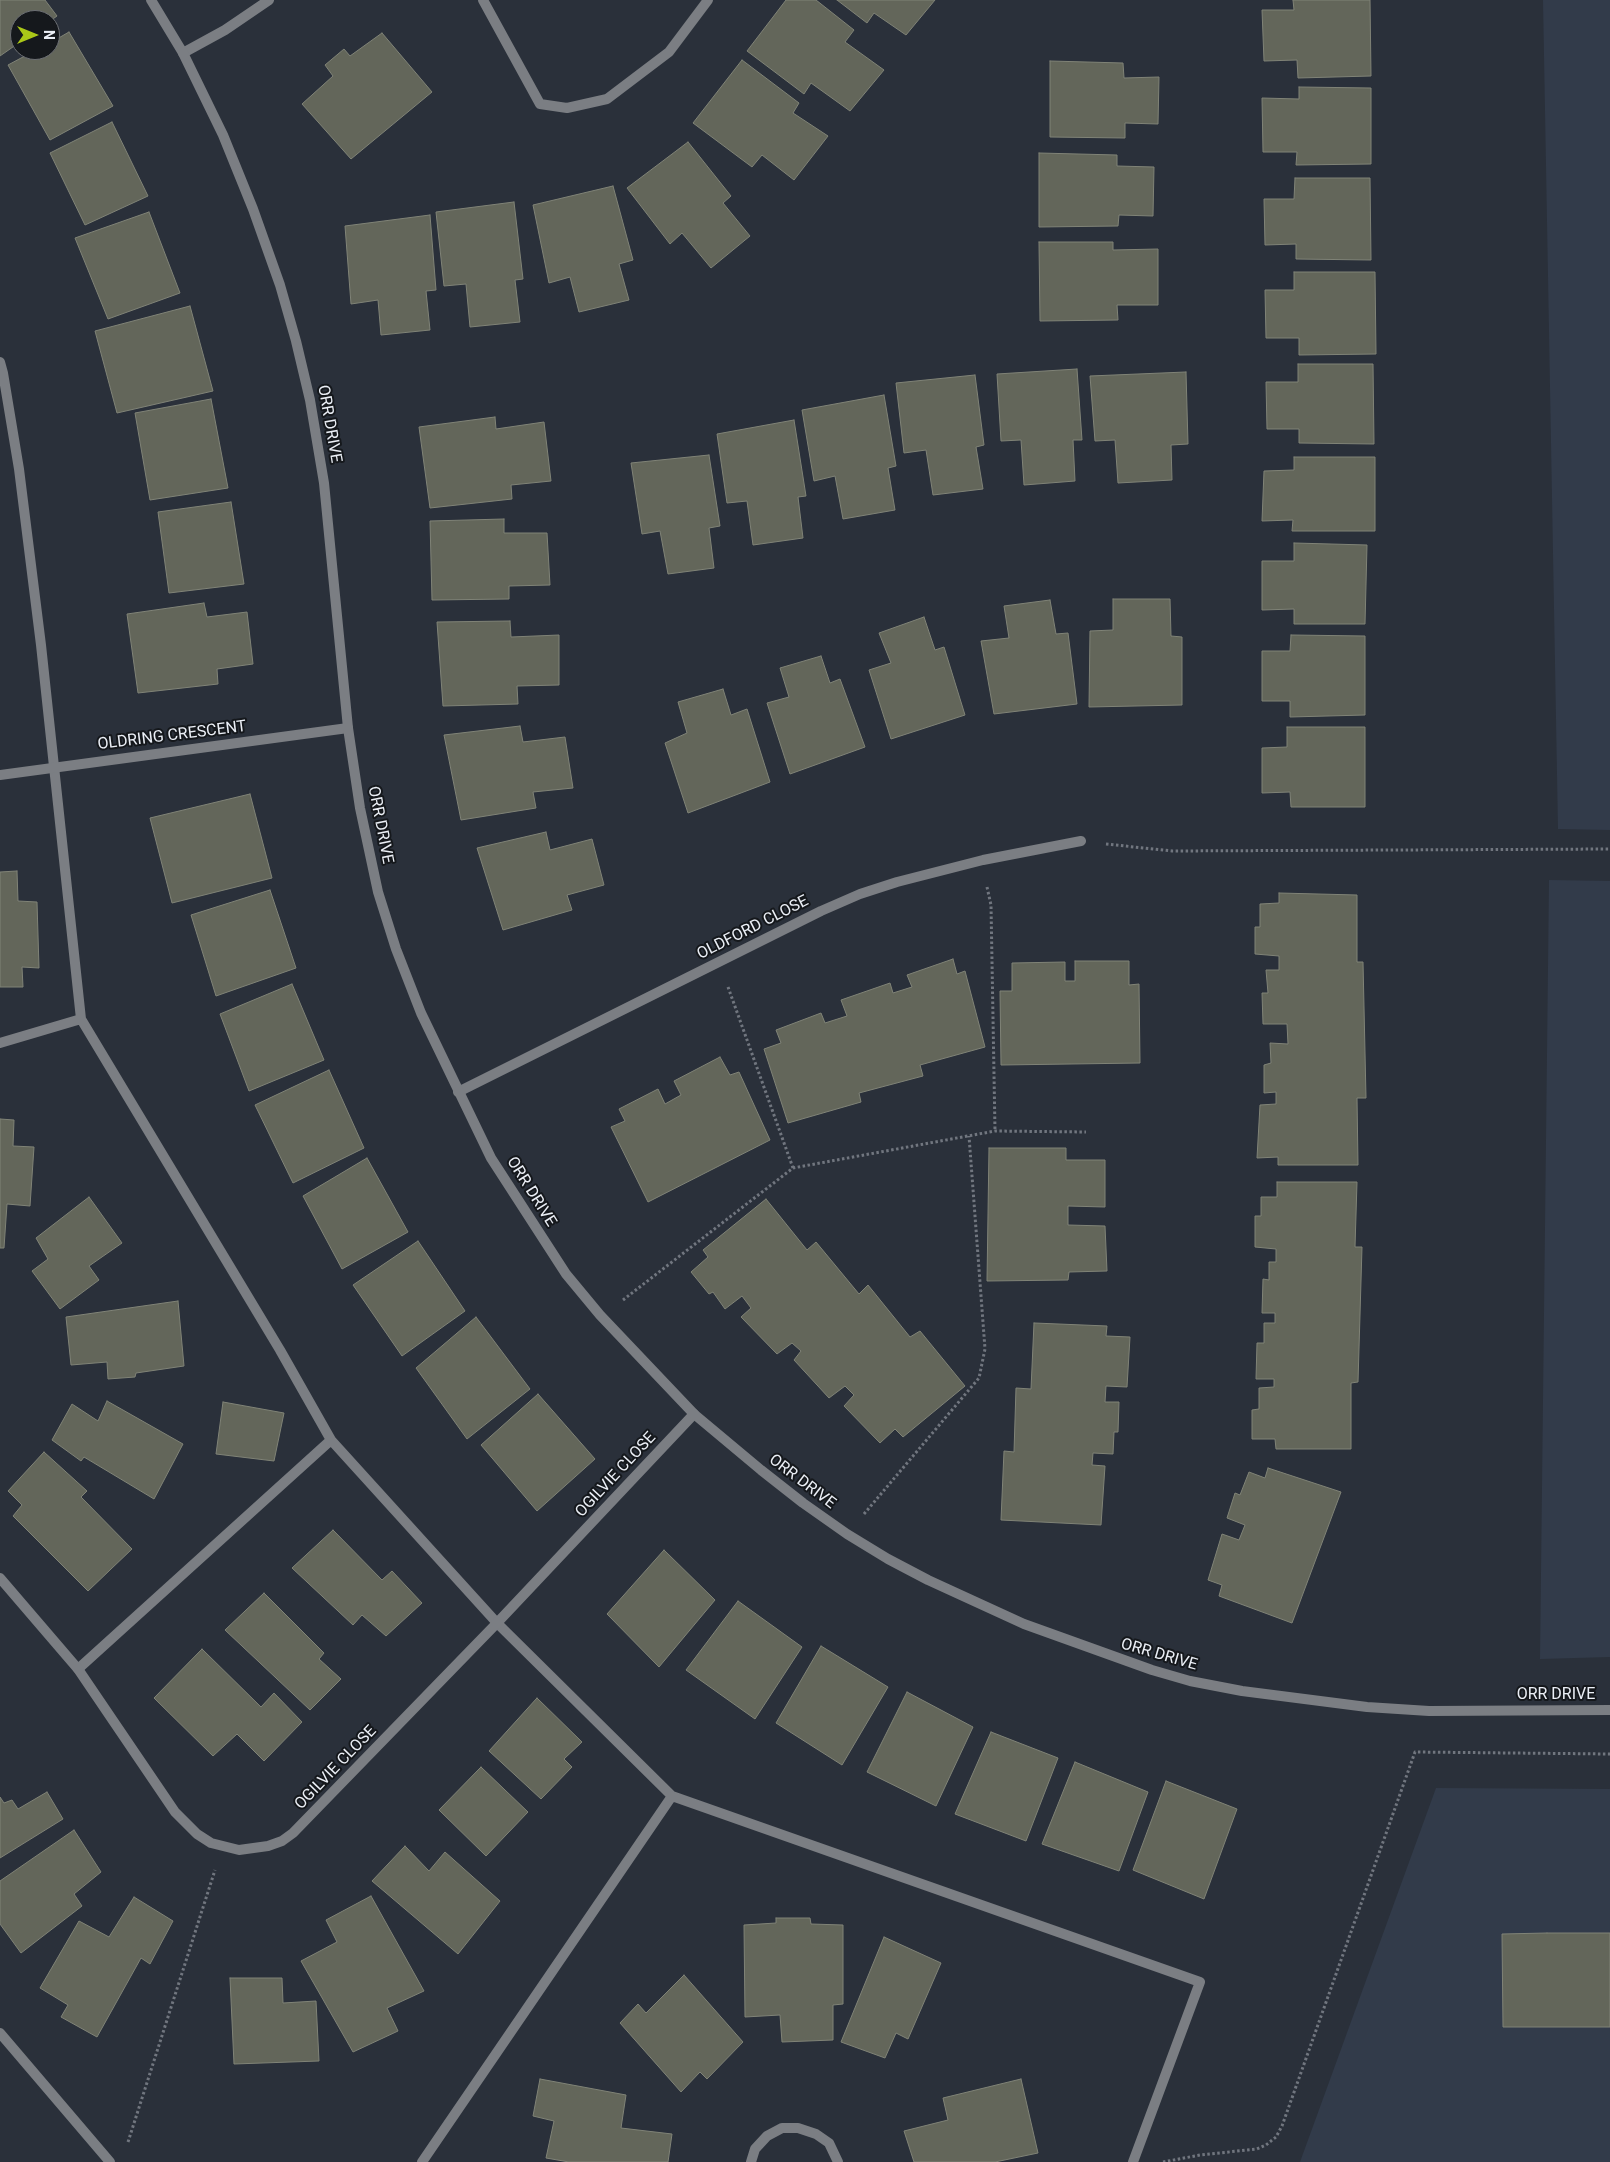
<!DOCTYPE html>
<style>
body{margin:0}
#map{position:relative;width:1610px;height:2162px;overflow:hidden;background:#2a303a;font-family:Roboto,sans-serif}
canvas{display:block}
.north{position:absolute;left:10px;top:10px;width:50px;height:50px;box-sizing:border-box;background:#15181c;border:1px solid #6b6e73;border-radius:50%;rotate:90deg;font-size:14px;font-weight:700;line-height:20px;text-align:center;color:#ebeff6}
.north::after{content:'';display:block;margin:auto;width:18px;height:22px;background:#aac718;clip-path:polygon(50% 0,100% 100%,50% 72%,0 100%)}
</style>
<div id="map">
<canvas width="1610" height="2162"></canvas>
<div class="north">N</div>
</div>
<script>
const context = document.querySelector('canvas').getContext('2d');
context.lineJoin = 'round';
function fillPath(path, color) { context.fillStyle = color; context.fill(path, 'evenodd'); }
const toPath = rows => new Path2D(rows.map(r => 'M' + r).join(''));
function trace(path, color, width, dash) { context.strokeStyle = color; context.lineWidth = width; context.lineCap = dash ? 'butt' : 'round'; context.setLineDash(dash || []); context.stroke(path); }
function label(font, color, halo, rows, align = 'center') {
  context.font = font + ' Roboto,sans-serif'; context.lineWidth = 4; context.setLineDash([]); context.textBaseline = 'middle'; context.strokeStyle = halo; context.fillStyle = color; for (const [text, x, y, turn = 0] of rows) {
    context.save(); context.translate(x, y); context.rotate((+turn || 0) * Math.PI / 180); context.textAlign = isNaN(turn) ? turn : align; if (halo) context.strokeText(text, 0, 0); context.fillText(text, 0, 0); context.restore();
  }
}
const built = toPath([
 [1543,0,1610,0,1610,830,1558,829],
 [1549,880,1610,881,1610,1657,1540,1659],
 [1436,1788,1610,1789,1610,2162,1300,2162]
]);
const building = toPath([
 [0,0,45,0,57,16,50,21,20,20,20,42,0,56,0,0],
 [786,0,816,0,854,30,845,42,884,70,850,111,811,83,804,94,747,51,786,0],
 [837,0,935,0,906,35,874,13,867,23,837,0],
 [1293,0,1370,0,1371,76,1298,78,1297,60,1264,61,1262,10,1294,10,1293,0],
 [69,32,113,106,50,140,8,65,36,50,50,50,50,43,69,32],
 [382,33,432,92,351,159,302,104,333,76,325,65,344,49,350,56,382,33],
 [742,60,799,103,793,113,828,136,794,180,762,155,752,167,693,123,742,60],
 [1050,61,1123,63,1124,78,1159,77,1158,124,1125,123,1125,138,1050,137,1050,61],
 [1299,87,1371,88,1371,164,1296,165,1297,152,1263,152,1262,98,1299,99,1299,87],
 [112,122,148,196,85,225,50,153,112,122],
 [688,142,731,196,723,203,750,236,711,268,682,233,670,244,627,188,688,142],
 [1039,153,1117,155,1117,166,1154,167,1153,216,1119,215,1118,226,1039,227,1039,153],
 [1295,178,1370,178,1371,260,1296,259,1296,244,1265,245,1264,199,1294,199,1295,178],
 [613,186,633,260,619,264,629,300,579,312,570,277,549,283,533,205,613,186],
 [514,202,523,279,515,280,520,322,470,327,466,284,444,286,436,212,514,202],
 [149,212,180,293,108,319,75,238,149,212],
 [430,215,436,290,426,291,430,330,381,335,378,300,351,304,345,226,430,215],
 [1039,242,1113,242,1113,250,1158,249,1158,305,1117,305,1118,320,1040,321,1039,242],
 [1294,272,1375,272,1376,354,1299,355,1299,338,1266,338,1265,290,1294,290,1294,272],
 [190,306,213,391,117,413,95,331,190,306],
 [1298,364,1373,364,1374,444,1299,443,1299,429,1267,429,1266,382,1298,382,1298,364],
 [1077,369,1082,440,1073,440,1075,481,1024,485,1021,440,1001,441,997,374,1077,369],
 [1186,372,1188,444,1171,445,1172,480,1118,483,1115,440,1095,441,1090,376,1186,372],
 [975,375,984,445,976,447,983,489,933,495,926,450,904,453,896,383,975,375],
 [884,395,896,466,888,468,895,510,843,519,835,476,814,481,802,410,884,395],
 [211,399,228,488,150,500,135,413,211,399],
 [495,417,496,429,544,422,551,481,511,485,512,499,430,508,419,427,495,417],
 [794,420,806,496,798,497,803,538,753,545,747,501,727,503,717,434,794,420],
 [709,455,720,526,709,528,714,568,668,574,660,531,642,534,631,463,709,455],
 [1294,457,1375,457,1375,531,1292,531,1293,520,1262,521,1264,471,1294,470,1294,457],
 [231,502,244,584,169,593,158,512,231,502],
 [504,519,504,533,547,533,550,585,509,586,509,599,432,600,430,521,504,519],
 [1294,543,1367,545,1365,624,1294,624,1294,609,1262,610,1262,561,1294,561,1294,543],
 [1113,599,1170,599,1171,636,1182,637,1182,705,1089,707,1090,631,1113,630,1113,599],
 [1050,600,1056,634,1068,633,1077,704,994,714,981,641,1009,638,1004,606,1050,600],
 [204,603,207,617,247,612,253,664,217,669,218,684,138,693,127,614,204,603],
 [924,617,935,650,944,647,965,715,891,739,869,670,891,663,879,633,924,617],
 [510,621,511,637,559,635,559,685,517,686,518,704,443,706,437,622,510,621],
 [1291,635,1365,636,1365,715,1290,717,1290,701,1262,701,1262,651,1290,651,1291,635],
 [821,656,830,683,840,679,865,747,790,774,767,703,789,697,780,668,821,656],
 [723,689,731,715,747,709,770,782,688,813,665,743,687,733,678,702,723,689],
 [520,726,523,742,565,737,573,788,533,792,536,808,461,820,444,735,520,726],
 [1287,727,1365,727,1365,807,1291,807,1290,792,1262,793,1262,748,1287,747,1287,727],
 [250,794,272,878,172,903,150,818,250,794],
 [546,832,550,850,592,839,604,885,567,895,572,910,503,930,477,848,546,832],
 [17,871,18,901,37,902,39,968,22,967,23,987,0,987,0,872,17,871],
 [270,890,296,968,216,996,191,915,270,890],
 [1279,893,1357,895,1357,962,1363,962,1366,1098,1357,1098,1358,1165,1278,1165,1278,1157,1257,1158,1260,1105,1276,1104,1276,1092,1264,1093,1264,1065,1271,1063,1270,1043,1288,1044,1287,1024,1263,1024,1262,993,1268,993,1266,970,1279,970,1279,956,1255,954,1255,927,1260,927,1260,904,1279,903,1279,893],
 [953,959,957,974,965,971,985,1047,920,1065,923,1076,859,1093,861,1102,788,1123,764,1049,781,1043,776,1030,821,1013,825,1023,847,1016,841,1000,890,983,893,993,912,987,907,975,953,959],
 [1075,961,1129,961,1129,985,1139,984,1140,1063,1001,1065,1000,991,1012,991,1012,963,1065,962,1065,981,1075,981,1075,961],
 [292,984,324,1060,249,1091,220,1014,292,984],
 [720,1057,730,1075,739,1072,770,1140,648,1202,611,1127,625,1121,619,1109,658,1089,665,1104,681,1095,674,1081,720,1057],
 [329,1070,364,1148,293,1183,255,1105,329,1070],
 [0,1119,14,1120,13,1146,34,1147,30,1206,7,1204,4,1248,0,1248,0,1119],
 [989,1148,1066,1148,1066,1160,1105,1160,1105,1207,1068,1206,1068,1225,1105,1226,1107,1271,1069,1272,1068,1280,987,1281,989,1148],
 [367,1158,408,1232,342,1269,303,1196,367,1158],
 [1277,1182,1357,1182,1355,1247,1362,1247,1358,1382,1351,1383,1351,1449,1276,1449,1275,1439,1252,1439,1252,1410,1259,1409,1259,1388,1274,1387,1274,1379,1256,1379,1257,1343,1264,1343,1264,1323,1275,1323,1275,1313,1262,1313,1263,1279,1269,1280,1269,1262,1276,1262,1276,1249,1255,1247,1255,1216,1261,1216,1261,1197,1277,1197,1277,1182],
 [89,1197,122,1243,89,1266,99,1280,60,1309,32,1271,48,1259,36,1238,89,1197],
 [766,1199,807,1250,816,1242,859,1294,868,1285,910,1337,920,1331,965,1386,903,1437,895,1429,880,1443,844,1406,854,1395,845,1386,829,1398,794,1360,801,1351,792,1343,777,1354,741,1317,751,1308,742,1296,725,1309,713,1292,709,1294,691,1272,708,1257,703,1250,766,1199],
 [418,1241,465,1311,402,1356,353,1285,418,1241],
 [178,1301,184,1366,136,1373,135,1377,108,1379,107,1362,71,1365,66,1317,178,1301],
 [476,1317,530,1389,467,1439,416,1368,476,1317],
 [1034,1323,1107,1326,1106,1336,1130,1337,1127,1387,1106,1386,1105,1402,1119,1402,1118,1432,1114,1432,1113,1454,1093,1453,1092,1465,1105,1466,1101,1525,1001,1520,1004,1451,1014,1452,1016,1388,1031,1389,1034,1323],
 [538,1394,595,1459,537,1511,481,1445,538,1394],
 [107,1401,183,1444,154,1499,84,1457,81,1461,52,1440,72,1404,98,1421,107,1401],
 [223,1402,284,1413,274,1461,216,1454,223,1402],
 [44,1452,87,1491,81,1497,132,1549,88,1591,13,1516,22,1505,8,1491,44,1452],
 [1268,1468,1341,1492,1292,1623,1219,1596,1222,1585,1208,1580,1222,1534,1239,1540,1245,1525,1227,1518,1235,1493,1240,1495,1249,1472,1265,1478,1268,1468],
 [333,1530,382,1580,392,1571,422,1603,386,1636,362,1615,353,1625,292,1568,333,1530],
 [664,1550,715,1600,659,1667,607,1614,664,1550],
 [264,1593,324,1653,319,1659,341,1679,310,1710,225,1630,264,1593],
 [738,1601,802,1647,755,1719,686,1670,738,1601],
 [821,1646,888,1687,842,1765,776,1723,821,1646],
 [202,1649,261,1707,274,1693,302,1722,264,1761,237,1734,213,1756,154,1698,202,1649],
 [907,1692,973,1727,936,1806,867,1772,907,1692],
 [537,1698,582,1742,564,1759,572,1767,541,1799,489,1751,537,1698],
 [991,1732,1058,1758,1026,1841,955,1814,991,1732],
 [1075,1762,1148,1792,1119,1871,1042,1844,1075,1762],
 [481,1767,528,1812,486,1856,439,1810,481,1767],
 [1166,1781,1237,1809,1204,1899,1133,1870,1166,1781],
 [47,1792,63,1819,0,1858,0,1797,4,1803,12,1800,18,1809,47,1792],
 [74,1830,101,1872,74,1894,82,1906,21,1953,0,1924,0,1881,74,1830],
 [405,1846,429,1871,445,1852,500,1901,458,1954,372,1881,405,1846],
 [371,1896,424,1991,387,2008,398,2031,353,2052,301,1961,337,1942,326,1920,371,1896],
 [134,1897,173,1921,150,1964,141,1958,97,2037,61,2017,68,2005,40,1988,79,1921,109,1937,134,1897],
 [776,1918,810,1918,811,1924,843,1925,843,2004,833,2005,833,2040,782,2042,780,2015,745,2017,744,1925,776,1923,776,1918],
 [1547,1933,1610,1933,1610,2027,1503,2027,1502,1934,1547,1933],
 [884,1937,941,1963,908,2039,896,2033,885,2058,841,2042,884,1937],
 [684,1975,743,2042,707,2079,700,2072,681,2092,620,2023,638,2004,646,2013,684,1975],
 [230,1978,282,1978,283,2003,316,2001,319,2061,234,2064,230,1978],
 [540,2079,626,2095,621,2128,672,2134,668,2162,569,2162,546,2158,554,2121,533,2116,540,2079],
 [1021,2079,1038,2153,995,2162,914,2162,904,2131,948,2120,943,2098,1021,2079]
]);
const path = toPath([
 [1106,844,1172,851,1610,849],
 [987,887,991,905,995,1131],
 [728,987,793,1168],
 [623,1300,793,1168,995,1131,1086,1132],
 [864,1514,979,1378,985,1349,969,1136],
 [128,2142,215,1870],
 [1163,2162,1200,2155,1257,2149,1266,2145,1276,2137,1282,2126,1415,1752,1610,1754]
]);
const service = toPath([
 [483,0,540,104,567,108,607,99,669,52,708,0],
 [0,362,3,373,19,469,41,645,81,1019],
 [0,1043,81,1019,280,1350,331,1440,497,1623,672,1796],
 [78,1669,331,1440],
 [0,2033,110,2162],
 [422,2162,672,1796,1200,1982,1133,2162]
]);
const minor = toPath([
 [183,53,225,30,269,0],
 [0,775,348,728],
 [458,1092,821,911,860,894,897,882,983,860,1081,841],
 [0,1578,78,1669,175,1812,197,1834,211,1843,239,1850,268,1846,282,1841,293,1833,497,1623,694,1414],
 [751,2162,755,2149,767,2136,782,2128,798,2128,816,2134,829,2143,838,2162]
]);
const tertiary = toPath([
 [151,0,183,53,223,135,253,209,280,285,296,341,310,400,324,483,348,728,360,808,378,892,396,949,421,1013,491,1158,566,1274,600,1315,694,1414,761,1470,803,1503,847,1534,888,1559,928,1580,1024,1624,1152,1670,1190,1681,1242,1691,1367,1707,1429,1711,1610,1710]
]);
const streetNames = [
 ["ORR DRIVE",329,424,80],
 ["OLDRING CRESCENT",172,736,-7],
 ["ORR DRIVE",380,825,79],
 ["OLDFORD CLOSE",753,928,-27],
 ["ORR DRIVE",531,1192,58],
 ["OGILVIE CLOSE",616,1475,-47],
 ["ORR DRIVE",802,1482,37],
 ["ORR DRIVE",1159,1655,16],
 ["ORR DRIVE",1556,1695],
 ["OGILVIE CLOSE",336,1768,-46]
];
fillPath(built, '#323b4a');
fillPath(building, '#63665a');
trace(building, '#808377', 1);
trace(path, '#71767f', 3, [2.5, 2.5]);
trace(service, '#7b7e83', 10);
trace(minor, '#7b7e83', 10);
trace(tertiary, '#7b7e83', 10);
label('16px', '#ebeff6', '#15181c', streetNames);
</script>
